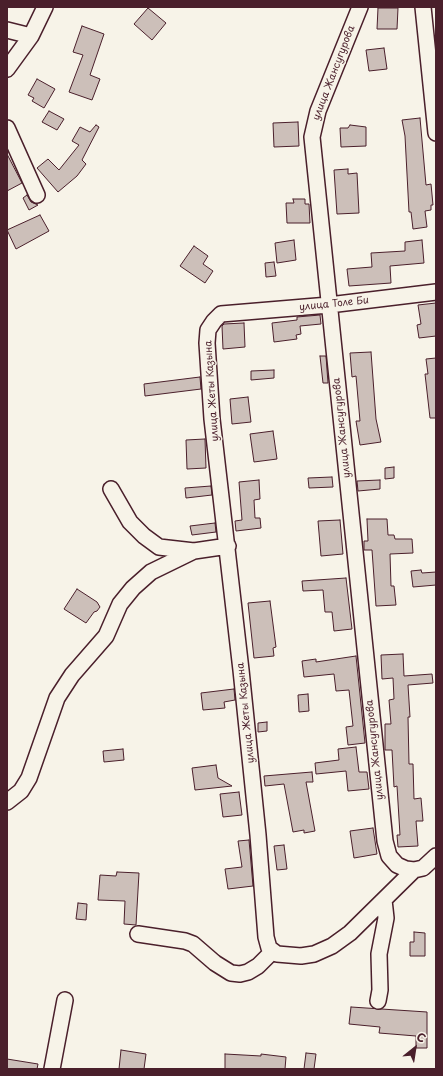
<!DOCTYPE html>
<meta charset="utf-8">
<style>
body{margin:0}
#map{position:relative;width:443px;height:1076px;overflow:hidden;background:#f7f3e8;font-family:"Playpen Sans",sans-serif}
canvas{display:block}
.frame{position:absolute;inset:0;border:8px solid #4a1f2b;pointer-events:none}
.north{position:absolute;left:395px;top:1028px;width:40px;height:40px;-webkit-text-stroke:3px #f7f3e8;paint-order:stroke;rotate:30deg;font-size:11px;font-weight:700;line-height:16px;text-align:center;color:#4a1f2b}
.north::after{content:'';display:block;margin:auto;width:14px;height:18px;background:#4a1f2b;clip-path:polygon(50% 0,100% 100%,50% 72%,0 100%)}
</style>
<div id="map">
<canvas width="443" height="1076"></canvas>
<div class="frame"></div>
<div class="north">С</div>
</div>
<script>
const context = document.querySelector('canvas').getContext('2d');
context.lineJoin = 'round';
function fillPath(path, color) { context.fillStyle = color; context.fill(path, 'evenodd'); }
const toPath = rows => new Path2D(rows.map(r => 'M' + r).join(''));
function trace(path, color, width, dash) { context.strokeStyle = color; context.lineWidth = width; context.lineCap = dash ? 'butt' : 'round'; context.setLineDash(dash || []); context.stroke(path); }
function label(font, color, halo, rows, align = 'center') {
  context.font = font + ' "Playpen Sans",sans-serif'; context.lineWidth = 3; context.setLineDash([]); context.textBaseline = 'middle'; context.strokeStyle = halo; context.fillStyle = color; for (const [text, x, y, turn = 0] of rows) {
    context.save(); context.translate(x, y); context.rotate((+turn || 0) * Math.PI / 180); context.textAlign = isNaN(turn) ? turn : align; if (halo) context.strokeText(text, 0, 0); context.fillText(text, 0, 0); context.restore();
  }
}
const building = toPath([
 [148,8,166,23,152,40,134,24,148,8],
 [378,8,398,8,397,29,377,29,378,8],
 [82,26,104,34,90,75,100,79,92,100,69,92,83,55,73,52,82,26],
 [384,48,387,69,369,71,366,50,384,48],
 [37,79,55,89,44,108,32,101,34,98,28,95,37,79],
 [49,111,64,119,57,130,42,122,49,111],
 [420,118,426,185,431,184,433,205,431,205,431,210,425,211,427,227,413,229,411,212,409,212,405,136,402,120,420,118],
 [298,122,299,146,274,147,273,123,298,122],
 [96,125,99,127,82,160,86,164,77,176,58,192,37,168,48,159,59,170,79,145,72,141,80,127,90,132,96,125],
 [350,125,366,127,366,146,341,147,340,128,348,128,350,125],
 [7,154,22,183,7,191,7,154],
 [348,169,348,174,357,173,359,213,337,214,334,170,348,169],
 [27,195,31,202,38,205,29,210,23,198,27,195],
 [293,199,305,199,305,204,309,204,310,223,287,223,286,203,294,203,293,199],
 [40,215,49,231,16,249,7,230,40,215],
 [294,240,296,260,277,263,275,243,294,240],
 [422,240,424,263,390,266,391,283,349,286,347,269,372,267,371,253,405,251,405,242,422,240],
 [194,246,208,256,203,264,213,271,205,283,180,266,194,246],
 [274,262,276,276,266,277,265,263,274,262],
 [436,303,436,336,419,338,417,325,421,324,418,305,436,303],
 [320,315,321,324,300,326,301,334,296,335,297,339,274,342,272,323,297,320,297,317,320,315],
 [244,323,245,347,223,349,222,326,224,324,244,323],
 [371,352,376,419,381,442,360,445,356,421,360,421,356,376,352,377,350,353,371,352],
 [320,356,326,356,328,383,323,383,320,356],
 [436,358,436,418,430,418,425,374,428,374,426,359,436,358],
 [274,370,274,378,251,380,251,371,274,370],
 [200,377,201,389,145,396,144,384,200,377],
 [248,397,251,422,232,424,230,399,248,397],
 [273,431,277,459,254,462,250,434,273,431],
 [205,439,206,468,187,469,186,440,205,439],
 [394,467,394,478,385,479,385,468,394,467],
 [332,477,333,487,309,488,308,478,332,477],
 [259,480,260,499,254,500,255,518,260,518,261,528,236,531,235,521,242,520,239,482,259,480],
 [380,480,380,489,358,491,357,481,380,480],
 [211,486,212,495,186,498,185,488,211,486],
 [367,519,387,519,388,535,394,535,395,539,412,539,413,553,390,554,391,586,394,586,396,605,376,606,372,550,364,550,364,541,368,541,367,519],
 [340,520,343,554,321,556,318,521,340,520],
 [215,523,216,532,192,535,190,526,215,523],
 [421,570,422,573,436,572,436,585,413,587,411,571,421,570],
 [346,578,352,629,334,631,332,612,325,612,323,590,303,591,302,581,346,578],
 [77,589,97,602,100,607,97,611,94,612,86,623,64,609,77,589],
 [270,601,276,647,273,648,274,656,254,658,248,603,270,601],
 [403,654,404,676,432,674,433,683,408,685,410,717,408,717,409,764,413,764,414,799,421,798,423,821,416,821,418,846,398,847,397,835,400,835,397,786,394,787,392,750,385,750,385,724,391,724,389,700,394,699,393,678,382,679,381,655,403,654],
 [356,656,365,743,348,745,346,727,353,726,349,690,336,691,334,674,304,677,302,661,316,659,316,662,356,656],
 [234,689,235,700,224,702,225,708,203,710,201,693,234,689],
 [308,694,309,711,299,712,298,695,308,694],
 [267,722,267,731,258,732,258,723,267,722],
 [356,747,359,772,367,772,369,789,348,791,346,771,316,774,315,763,339,760,338,749,356,747],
 [123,749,124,760,104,762,103,751,123,749],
 [216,765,218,778,232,786,195,790,192,768,216,765],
 [312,772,313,782,306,782,315,831,304,833,304,830,293,832,284,784,265,786,264,776,312,772],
 [239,792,242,815,223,817,220,794,239,792],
 [373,828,377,854,354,858,350,831,373,828],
 [249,840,253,886,228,889,225,869,242,867,238,841,249,840],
 [284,845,287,869,277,870,274,846,284,845],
 [117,872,139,873,136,925,124,924,125,901,98,900,100,875,116,876,117,872],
 [78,903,87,904,86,920,76,919,78,903],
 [414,932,425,933,425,956,410,956,410,942,414,942,414,932],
 [351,1007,427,1012,427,1048,416,1048,416,1036,379,1033,380,1027,349,1024,351,1007],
 [121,1050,146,1054,144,1069,119,1069,121,1050],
 [306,1053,316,1054,314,1069,304,1069,306,1053],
 [225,1054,261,1056,261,1054,286,1057,285,1069,225,1069,225,1054],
 [7,1059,38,1064,37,1069,7,1069,7,1059]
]);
const minor = toPath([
 [360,7,318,111,312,137,385,841,389,856,397,865,406,869,414,870,423,868,436,856],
 [423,7,436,133],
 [7,30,31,36],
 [7,69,31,36,45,7],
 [7,128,37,195],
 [111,489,130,522,144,536,159,547,194,551,228,546],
 [7,802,21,791,29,778,57,698,72,675,106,636,120,604,133,588,151,572,194,551],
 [414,870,350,933,332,946,314,954,301,956,277,954,269,948,266,937,258,835,241,670,212,419,207,343,208,330,214,321,221,314,329,305,436,292],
 [138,934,185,941,193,944,215,963,231,973,240,974,248,972,258,966,272,952],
 [378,1001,380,990,379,954,386,918,384,900],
 [52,1069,65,1000]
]);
const streetNames = [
 ["улица Жансугурова",334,73,-69],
 ["улица Толе Би",334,304,-6],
 ["улица Жеты Казына",212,391,-94],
 ["улица Жансугурова",342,428,-96],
 ["улица Жеты Казына",246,713,-96],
 ["улица Жансугурова",375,750,-96]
];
fillPath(building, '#ccbfb9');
trace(building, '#4a1f2b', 1);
trace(minor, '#4a1f2b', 18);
trace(minor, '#f7f3e8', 15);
label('10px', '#4a1f2b', '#f7f3e8', streetNames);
</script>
